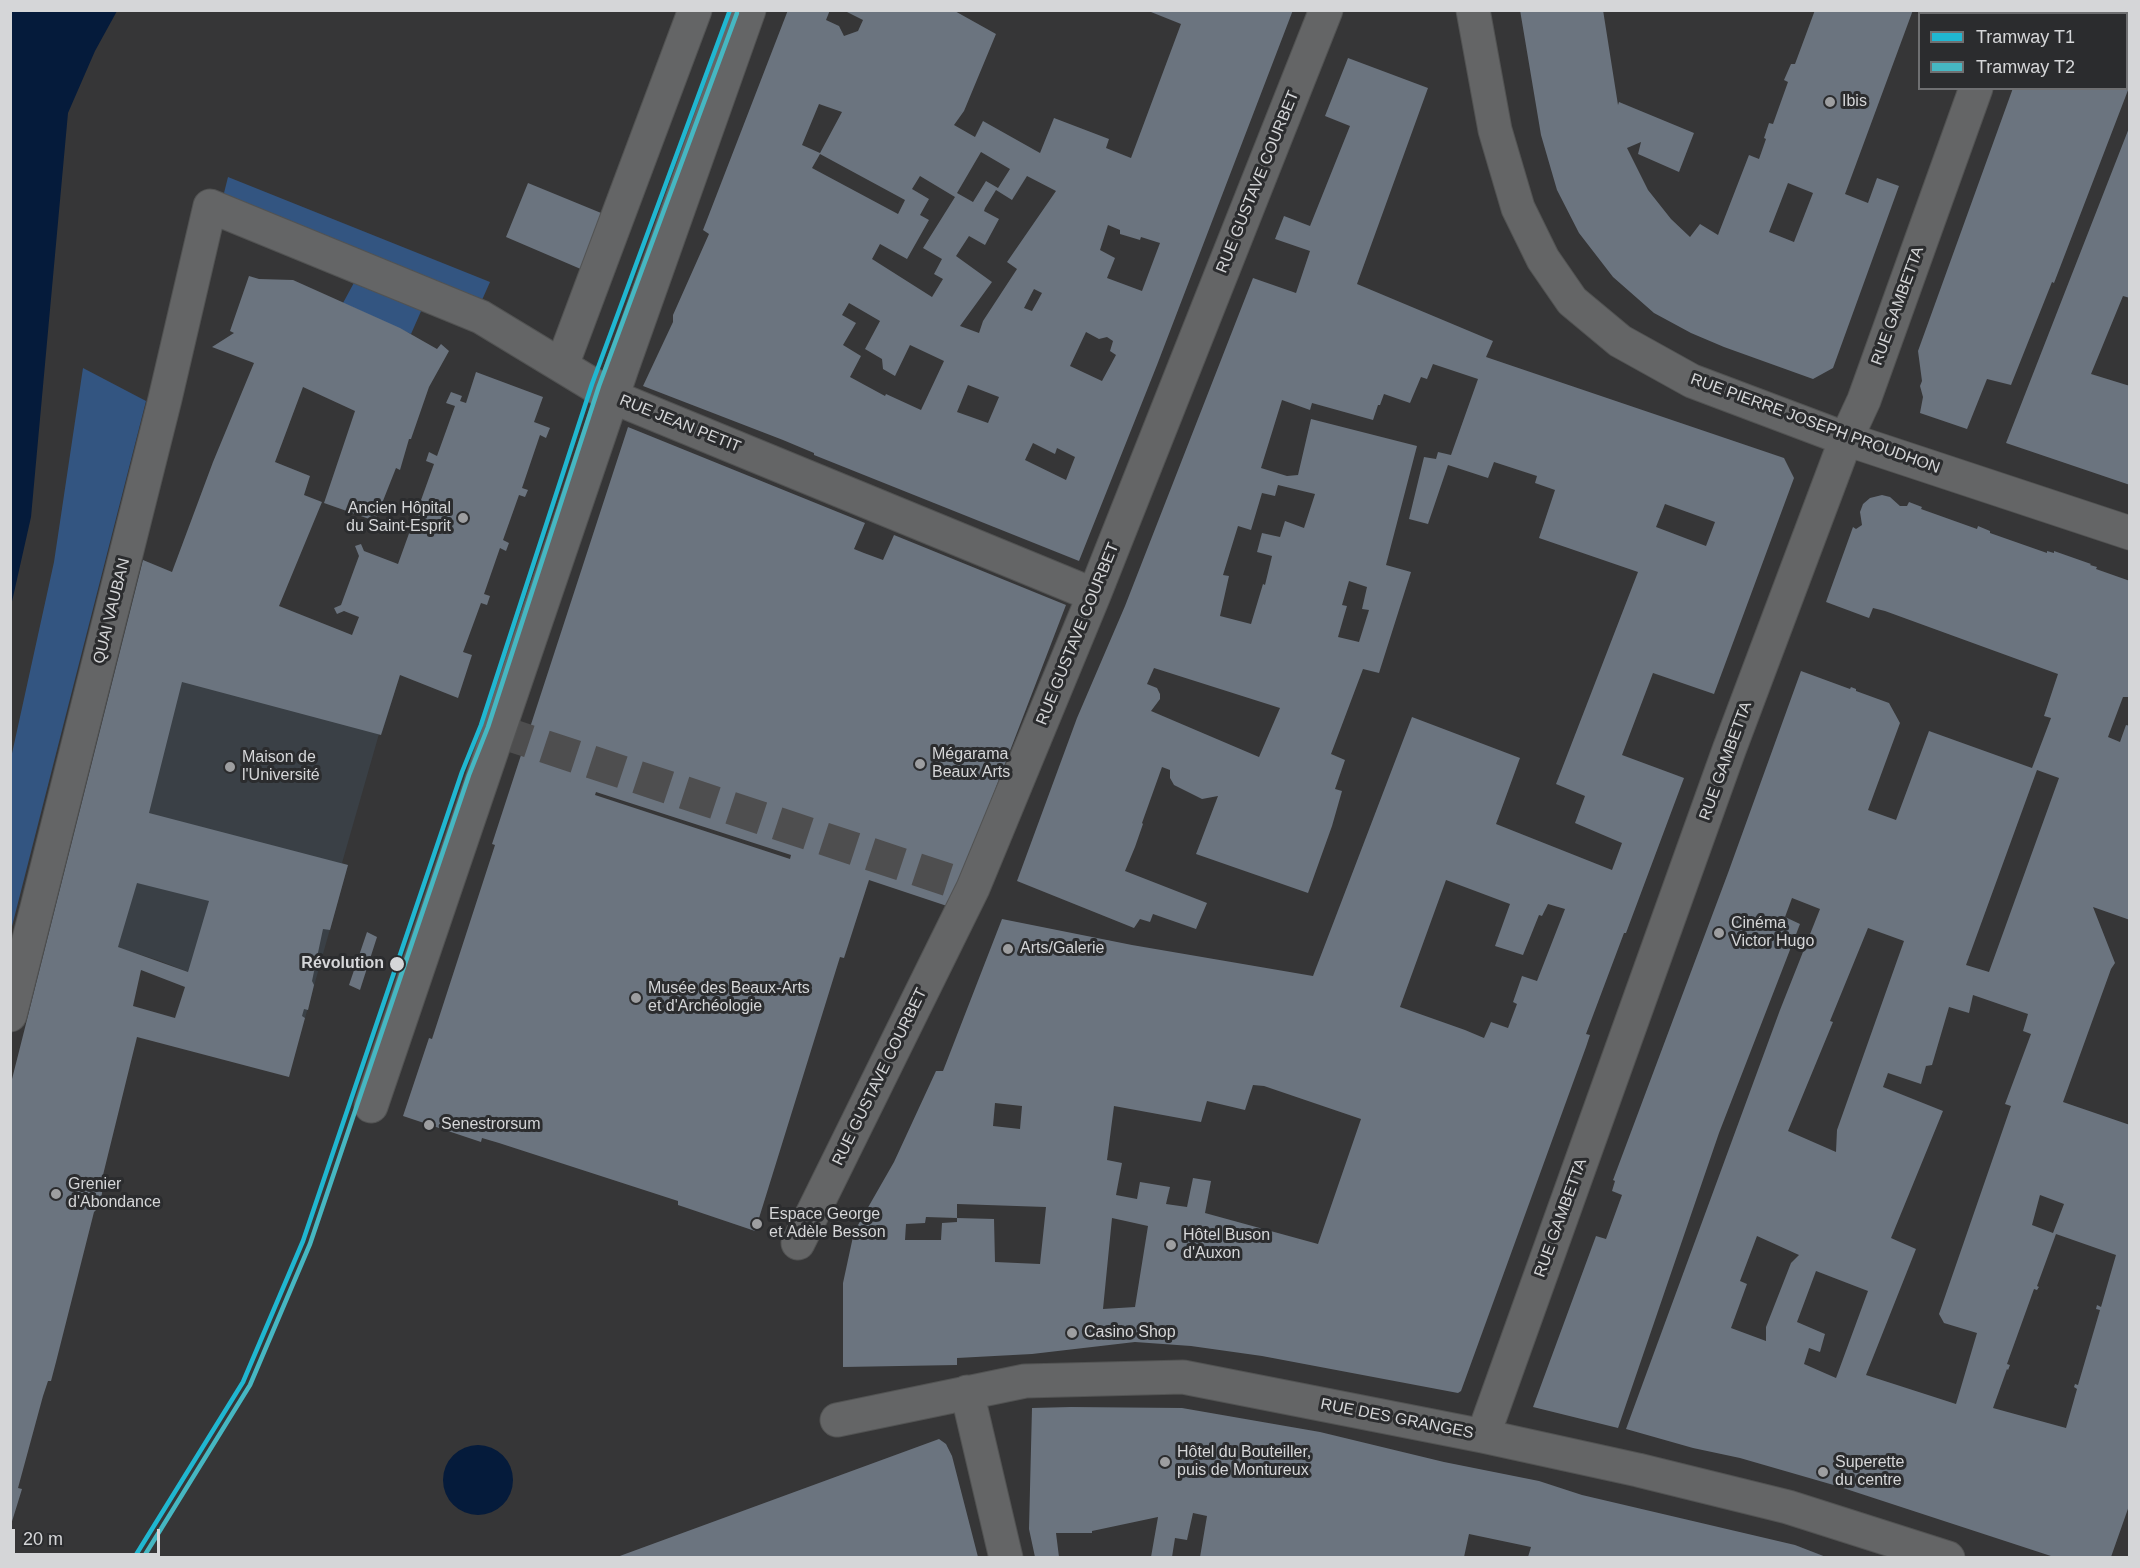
<!DOCTYPE html>
<meta charset="utf-8">
<style>
body{margin:0}
#map{position:relative;width:2140px;height:1568px;overflow:hidden;background:#363637;font-family:Helvetica,sans-serif}
canvas{display:block}
.frame{position:absolute;inset:0;border:12px solid #d5d6d8;pointer-events:none}
.legend{position:absolute;left:1918px;top:12px;width:210px;height:78px;box-sizing:border-box;background:#2b2c2e;border:2px solid #6f7072;margin:0;padding:8px 10px;list-style:none;font-size:18px;color:#d5d6d8}
.legend li{display:flex;align-items:center;gap:12px;height:30px}
.legend b{width:30px;border:2px solid #6f7072}
.scale{position:absolute;left:12px;top:1529px;width:148px;height:27px;box-sizing:border-box;border:3px solid #d5d6d8;border-top:0;padding-left:8px;font-size:18px;line-height:21px;white-space:nowrap;color:#d5d6d8;-webkit-text-stroke:4px #2b2c2e;paint-order:stroke}
</style>
<div id="map">
<canvas width="2140" height="1568"></canvas>
<div class="frame"></div>
<ul class="legend">
<li><b style="height:8px;background:#20b7d1"></b>Tramway T1</li>
<li><b style="height:8px;background:#46b7c2"></b>Tramway T2</li>
</ul>
<div class="scale">20 m</div>
</div>
<script>
const context = document.querySelector('canvas').getContext('2d');
context.lineJoin = 'round';
function fillPath(path, color) { context.fillStyle = color; context.fill(path, 'evenodd'); }
const toPath = rows => new Path2D(rows.map(r => 'M' + r).join(''));
function trace(path, color, width, dash) { context.strokeStyle = color; context.lineWidth = width; context.lineCap = dash ? 'butt' : 'round'; context.setLineDash(dash || []); context.stroke(path); }
function label(font, color, halo, rows, align = 'center') {
  context.font = font + ' Helvetica,sans-serif'; context.lineWidth = 6; context.setLineDash([]); context.textBaseline = 'middle'; context.strokeStyle = halo; context.fillStyle = color; for (const [text, x, y, turn = 0] of rows) {
    context.save(); context.translate(x, y); context.rotate((+turn || 0) * Math.PI / 180); context.textAlign = isNaN(turn) ? turn : align; if (halo) context.strokeText(text, 0, 0); context.fillText(text, 0, 0); context.restore();
  }
}
const built = toPath([
 [139,577,399,678,382,733,379,734,342,863,348,865,305,1018,160,961,51,926]
]);
const green = toPath([
 [228,177,490,282,482,300,223,197],
 [356,279,422,309,411,334,343,303],
 [83,368,146,401,11,930,11,758,54,562]
]);
const water = toPath([
 [11,10,117,11,95,51,68,113,31,517,11,606],
 '443 1480a35 35 0 1 1 70 0a35 35 0 1 1-70 0Z'
]);
const building = toPath([
 [788,10,830,10,826,20,839,26,844,36,858,31,863,20,843,10,953,10,996,34,964,111,954,125,975,137,983,121,1040,153,1054,118,1109,139,1106,148,1131,158,1181,24,1146,10,1293,10,1157,365,1079,561,814,455,814,453,783,440,643,386,673,322,673,315,709,234,703,230],
 [819,104,842,112,820,153,802,145],
 [981,152,1010,169,998,188,986,181,973,202,957,193],
 [820,154,905,200,898,214,812,168],
 [920,176,955,197,923,248,942,259,934,274,943,279,932,297,872,259,880,244,907,259,929,220,920,215,929,199,912,189],
 [1027,176,1056,191,1007,262,1017,269,983,321,979,333,960,326,992,282,956,256,969,236,985,245,999,219,984,211,985,208,996,190,1012,200],
 [1108,225,1120,230,1120,234,1140,240,1141,237,1160,243,1142,291,1107,278,1115,258,1100,250],
 [1034,289,1042,293,1032,311,1024,308],
 [849,303,880,321,865,349,882,359,883,369,895,376,910,345,944,361,921,410,886,394,885,396,850,377,861,356,843,345,856,323,842,315],
 [1086,332,1099,339,1107,337,1113,341,1110,351,1116,355,1102,381,1070,366],
 [968,385,999,397,988,423,957,412],
 [1033,443,1055,454,1057,448,1075,457,1066,480,1025,460],
 [1520,10,1603,10,1618,105,1619,102,1694,133,1679,172,1638,154,1641,142,1627,148,1648,190,1671,219,1690,237,1700,224,1718,235,1749,155,1759,159,1766,139,1764,138,1769,123,1773,124,1788,82,1784,80,1791,64,1795,64,1815,10,1913,10,1845,194,1868,203,1877,178,1899,186,1833,368,1813,379,1724,347,1691,333,1654,313,1613,277,1579,233,1557,190,1541,135],
 [1788,183,1813,193,1794,242,1769,232],
 [2041,10,2130,10,2130,85,2054,283,2052,282,2011,385,1987,379,1967,429,1920,413,1923,397,1920,386,1922,381,1918,351,2013,88,2127,88,2127,14,2040,14],
 [1348,58,1428,88,1357,284,1493,341,1486,357,1784,458,1794,478,1714,694,1653,673,1622,755,1684,778,1626,933,1624,933,1586,1034,1590,1035,1586,1047,1461,1391,1458,1393,1262,1356,1191,1346,1135,1342,1032,1354,957,1358,957,1365,843,1367,843,1283,854,1232,894,1162,936,1071,943,1071,1002,919,1132,945,1313,976,1412,717,1520,758,1496,824,1612,870,1622,843,1575,823,1585,796,1556,784,1638,572,1539,538,1555,490,1535,483,1537,476,1494,462,1488,478,1448,465,1428,524,1409,519,1424,457,1436,459,1438,452,1451,455,1478,379,1433,364,1427,379,1421,377,1410,403,1384,394,1380,405,1378,405,1373,420,1312,403,1310,410,1282,400,1261,468,1287,476,1298,475,1311,419,1417,446,1386,565,1411,572,1379,673,1363,669,1331,754,1345,760,1335,789,1342,791,1332,826,1308,893,1196,854,1218,796,1202,799,1174,785,1170,778,1170,770,1162,767,1142,823,1143,824,1135,847,1125,871,1207,903,1196,929,1153,914,1150,922,1140,919,1134,928,1017,881,1077,718,1125,606,1253,278,1296,293,1310,251,1275,239,1284,216,1310,226,1350,126,1325,116],
 [1278,485,1315,494,1304,528,1285,521,1280,537,1262,533,1257,552,1272,556,1265,585,1263,584,1251,624,1220,616,1229,576,1223,575,1238,526,1251,530,1262,493,1275,496],
 [1665,504,1715,522,1706,546,1656,527],
 [1349,581,1367,587,1362,609,1369,610,1359,642,1338,637,1347,606,1342,605],
 [1154,668,1280,708,1259,757,1151,711,1160,699,1160,694,1157,688,1147,684],
 [1446,880,1510,904,1495,946,1523,955,1539,915,1542,916,1548,904,1565,909,1537,981,1522,976,1513,1002,1517,1004,1508,1028,1491,1022,1484,1038,1465,1030,1400,1007],
 [1253,1085,1264,1086,1361,1119,1318,1244,1205,1213,1211,1181,1193,1178,1187,1207,1166,1204,1170,1187,1140,1182,1137,1199,1116,1195,1122,1163,1107,1160,1114,1106,1201,1122,1207,1101,1245,1110],
 [995,1103,1022,1106,1020,1129,993,1126],
 [957,1204,1046,1207,1040,1264,995,1262,994,1219,957,1218],
 [926,1217,957,1218,957,1222,942,1223,941,1240,905,1240,906,1224,925,1223],
 [1112,1218,1148,1226,1135,1307,1103,1309],
 [2129,128,2130,298,2123,296,2091,374,2130,386,2130,485,2006,443],
 [528,183,606,215,583,270,506,237],
 [249,276,259,279,293,280,400,328,437,349,441,344,449,351,429,387,411,439,409,439,400,470,396,468,375,521,324,503,355,411,303,387,275,462,310,476,304,495,322,502,279,606,352,635,359,617,344,611,337,614,334,608,341,605,359,556,355,546,361,544,364,551,398,564,434,464,426,461,429,452,437,456,455,406,446,403,451,392,462,396,460,401,466,403,476,372,543,397,534,422,550,428,546,438,540,435,522,488,528,490,525,497,519,495,503,540,509,543,506,551,500,548,484,594,490,596,487,605,481,603,463,652,472,655,458,698,400,675,381,735,182,682,149,813,348,865,330,930,323,929,312,981,314,985,308,1010,304,1009,302,1016,305,1018,289,1077,137,1037,103,1175,104,1181,101,1199,98,1208,94,1212,56,1362,51,1381,48,1381,43,1396,18,1488,22,1489,10,1528,10,1087,143,560,172,572,213,462,254,363,212,347,234,333,230,331],
 [137,883,209,901,188,972,118,947],
 [141,970,185,987,175,1018,133,1006],
 [628,427,865,523,854,549,864,553,883,560,894,535,1066,605,950,907,869,880,844,958,840,957,755,1231,678,1205,678,1201,499,1143,482,1138,481,1142,403,1116,429,1038,432,1039,495,845,492,844],
 [596,792,791,855,790,859,595,795],
 [1882,495,1890,497,1900,506,1907,506,1909,502,1922,507,1921,509,1977,529,1978,526,1990,531,1990,533,2047,553,2047,551,2054,553,2054,551,2091,564,2090,565,2097,567,2096,569,2130,581,2130,697,2123,697,2108,737,2120,742,2126,725,2130,726,2130,920,2093,907,2115,963,2111,969,2063,1102,2130,1125,2130,1503,2111,1557,2054,1557,1837,1486,1740,1458,1693,1448,1626,1429,1780,1010,1820,909,1792,898,1785,917,1800,924,1719,1133,1618,1428,1533,1407,1596,1236,1606,1239,1622,1195,1612,1191,1615,1181,1613,1180,1728,873,1801,671,1850,689,1851,687,1856,689,1856,691,1889,703,1900,723,1868,810,1896,820,1929,731,2032,768,2051,718,2044,716,2058,674,1885,611,1873,608,1869,618,1826,602,1853,527,1856,529,1862,525,1860,512,1863,504,1870,498],
 [2037,770,2059,778,1989,972,1966,965],
 [1868,928,1904,941,1837,1130,1836,1152,1788,1131,1833,1022,1830,1021],
 [1973,995,2028,1014,2023,1031,2031,1034,2005,1104,2011,1106,1939,1314,1944,1323,1977,1333,1956,1404,1866,1375,1916,1249,1891,1238,1943,1111,1883,1087,1888,1073,1921,1084,1926,1066,1932,1065,1949,1007,1969,1013],
 [2040,1195,2064,1204,2053,1233,2032,1225],
 [2056,1234,2116,1255,2101,1307,2097,1305,2096,1309,2100,1310,2078,1385,2075,1384,2074,1387,2077,1389,2066,1428,1993,1408,2007,1369,2008,1370,2010,1365,2007,1364,2034,1289,2037,1290,2039,1287,2037,1286],
 [1757,1236,1799,1255,1791,1263,1766,1327,1766,1341,1731,1328,1747,1284,1740,1281],
 [1816,1271,1868,1291,1836,1378,1804,1364,1809,1348,1820,1352,1825,1334,1797,1322],
 [367,932,377,937,360,990,349,985],
 [1071,1407,1182,1408,1320,1432,1444,1462,1539,1481,1582,1495,1795,1545,1826,1557,1528,1557,1531,1547,1469,1534,1464,1557,1200,1557,1207,1516,1193,1513,1187,1540,1175,1538,1172,1557,1151,1557,1158,1517,1092,1531,1092,1533,1056,1533,1059,1557,1035,1557,1029,1529,1032,1408],
 [939,1439,946,1444,952,1456,978,1557,617,1557]
]);
const minorTunnel = toPath([
 [498,731,973,888]
]);
const minor = toPath([
 [1473,10,1495,130,1518,208,1543,259,1572,301,1620,341,1692,381,1846,439,2130,533],
 [2003,14,2004,10],
 [562,365,695,10],
 [10,1015,165,399,210,206,481,317,613,397,1094,595],
 [371,1106,622,368,749,10],
 [798,1243,973,888,1094,595,1326,10],
 [967,1392,1006,1558],
 [837,1420,1025,1381,1183,1377,1483,1436,1638,1470,1788,1507,1948,1558],
 [1483,1436,1729,750,1846,439,1864,400,1976,88]
]);
const tram1 = toPath([
 [134,1558,243,1382,303,1241,462,772,481,725,592,384,730,10]
]);
const tram2 = toPath([
 [143,1558,250,1385,310,1244,469,775,488,727,599,386,737,13]
]);
const markers = [
 [1830,102,6,"#9d9ea0"],
 [463,518,6,"#9d9ea0"],
 [920,764,6,"#9d9ea0"],
 [230,767,6,"#9d9ea0"],
 [1719,933,6,"#9d9ea0"],
 [1008,949,6,"#9d9ea0"],
 [397,964,8,"#d5d6d8"],
 [636,998,6,"#9d9ea0"],
 [429,1125,6,"#9d9ea0"],
 [56,1194,6,"#9d9ea0"],
 [757,1224,6,"#9d9ea0"],
 [1171,1245,6,"#9d9ea0"],
 [1072,1333,6,"#9d9ea0"],
 [1165,1462,6,"#9d9ea0"],
 [1823,1472,6,"#9d9ea0"]
];
const poiNames = [
 ["Ibis",1842,102],
 ["Ancien Hôpital",451,509,"right"],
 ["du Saint-Esprit",451,527,"right"],
 ["Mégarama",932,755],
 ["Beaux Arts",932,773],
 ["Maison de",242,758],
 ["l'Université",242,776],
 ["Cinéma",1731,924],
 ["Victor Hugo",1731,942],
 ["Arts/Galerie",1020,949],
 ["Musée des Beaux-Arts",648,989],
 ["et d'Archéologie",648,1007],
 ["Senestrorsum",441,1125],
 ["Grenier",68,1185],
 ["d'Abondance",68,1203],
 ["Espace George",769,1215],
 ["et Adèle Besson",769,1233],
 ["Hôtel Buson",1183,1236],
 ["d'Auxon",1183,1254],
 ["Casino Shop",1084,1333],
 ["Hôtel du Bouteiller,",1177,1453],
 ["puis de Montureux",1177,1471],
 ["Superette",1835,1463],
 ["du centre",1835,1481]
];
const streetNames = [
 ["RUE GUSTAVE COURBET",1258,182,-68],
 ["RUE GAMBETTA",1898,306,-70],
 ["RUE JEAN PETIT",680,424,22],
 ["RUE PIERRE JOSEPH PROUDHON",1815,424,20],
 ["QUAI VAUBAN",112,611,-76],
 ["RUE GUSTAVE COURBET",1078,634,-68],
 ["RUE GAMBETTA",1726,761,-70],
 ["RUE GUSTAVE COURBET",880,1077,-64],
 ["RUE GAMBETTA",1561,1218,-70],
 ["RUE DES GRANGES",1397,1419,11]
];
const stopNames = [
 ["Révolution",384,964]
];
fillPath(built, '#3a4046');
fillPath(green, '#335581');
fillPath(water, '#051b3b');
fillPath(building, '#6b747f');
trace(minorTunnel, '#4e4e4f', 33, [33, 16]);
trace(minor, '#525353', 35);
trace(minor, '#646566', 33);
trace(tram1, '#20b7d1', 4.5);
trace(tram2, '#46b7c2', 4.5);
for (const [x, y, r, color] of markers) { const dot = new Path2D(); dot.arc(x, y, r, 0, 2 * Math.PI); context.fillStyle = color; context.fill(dot); trace(dot, '#2b2c2e', 2); }
label('16px', '#d5d6d8', '#2b2c2e', poiNames, 'left');
label('16px', '#d5d6d8', '#2b2c2e', streetNames);
label('bold 16px', '#d5d6d8', '#2b2c2e', stopNames, 'right');
</script>
